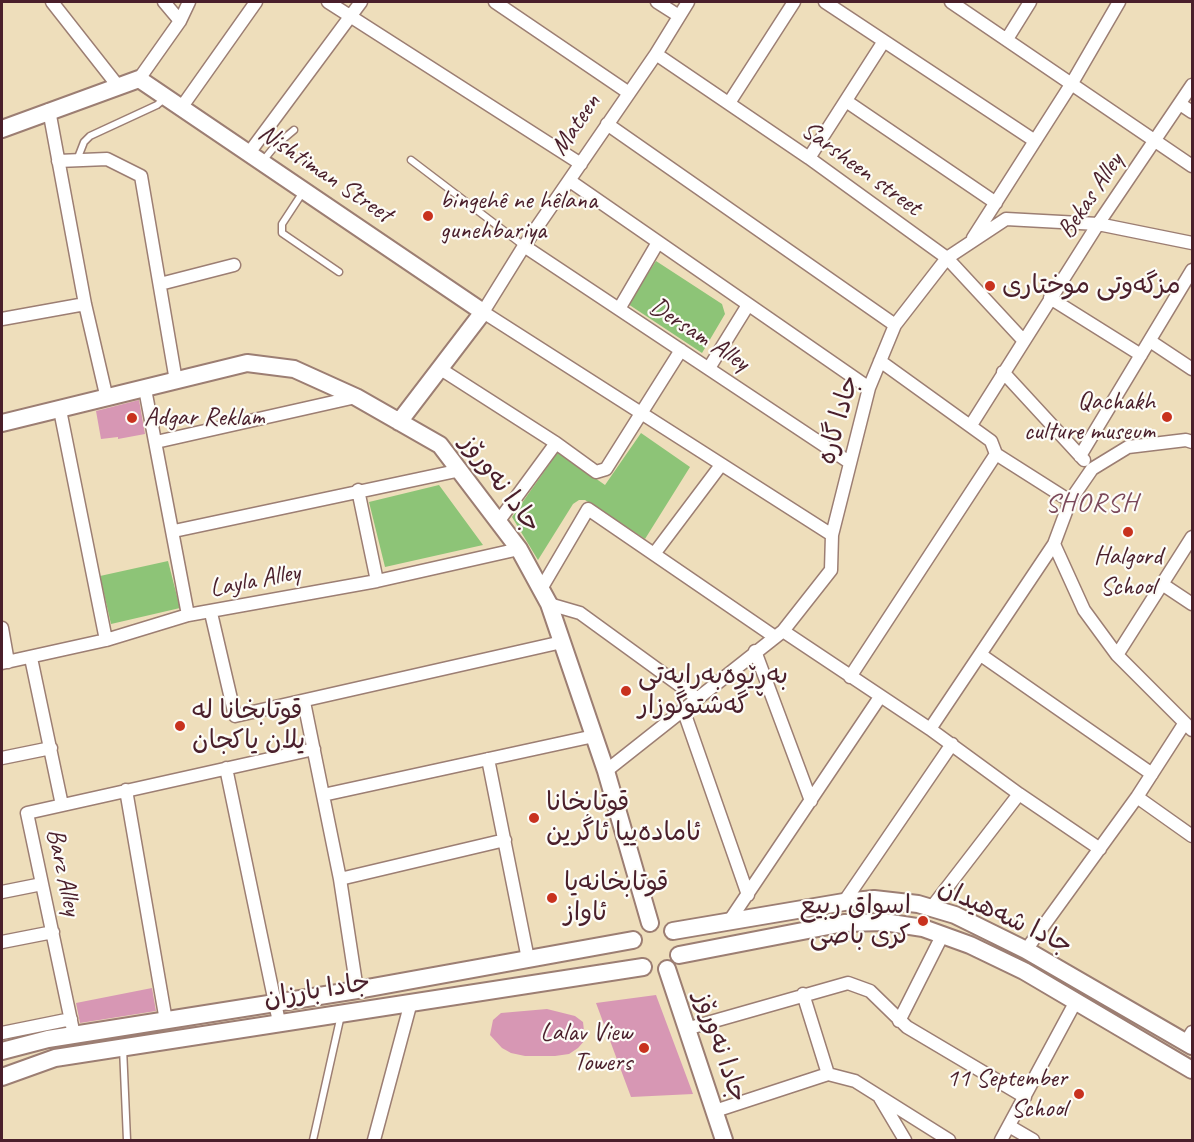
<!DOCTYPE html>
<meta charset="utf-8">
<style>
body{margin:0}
#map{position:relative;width:1194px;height:1142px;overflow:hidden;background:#eedebb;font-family:Caveat,sans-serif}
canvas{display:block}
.frame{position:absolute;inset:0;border:3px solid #4a1f2b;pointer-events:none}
</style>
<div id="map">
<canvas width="1194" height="1142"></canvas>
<div class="frame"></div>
</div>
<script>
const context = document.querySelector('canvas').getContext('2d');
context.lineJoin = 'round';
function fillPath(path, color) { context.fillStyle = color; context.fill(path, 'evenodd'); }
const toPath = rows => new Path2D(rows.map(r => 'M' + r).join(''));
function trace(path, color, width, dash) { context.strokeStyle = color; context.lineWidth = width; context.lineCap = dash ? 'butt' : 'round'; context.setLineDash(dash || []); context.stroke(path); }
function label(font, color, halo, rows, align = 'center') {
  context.font = font + ' Caveat,"Playpen Sans Arabic",sans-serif'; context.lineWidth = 4.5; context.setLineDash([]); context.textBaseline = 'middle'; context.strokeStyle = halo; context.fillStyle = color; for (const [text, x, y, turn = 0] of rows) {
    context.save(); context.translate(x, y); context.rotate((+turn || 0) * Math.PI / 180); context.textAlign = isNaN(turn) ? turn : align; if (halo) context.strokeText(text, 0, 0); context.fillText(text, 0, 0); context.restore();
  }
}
const green = toPath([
 [656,261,722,304,725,314,702,353,628,304],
 [641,433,690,467,645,539,585,500,579,500,573,504,538,560,512,517,558,452,605,485],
 [439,485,483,545,385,567,369,502],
 [168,561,180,608,111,624,100,576]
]);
const building = toPath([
 [139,400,145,434,118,439,118,437,101,439,96,411],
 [152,988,156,1011,80,1023,76,1003],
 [656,995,693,1094,631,1097,596,1003],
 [547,1009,575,1016,583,1022,585,1040,578,1048,569,1054,555,1056,525,1056,511,1053,502,1048,490,1035,493,1020,501,1013]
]);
const lane = toPath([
 [77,160,84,142,90,136,157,105,165,98],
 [411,160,524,246],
 [262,162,275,146,294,130],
 [303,192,282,224,282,233,339,272],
 [123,1048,127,1140],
 [313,1140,341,1015]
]);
const street = toPath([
 [52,2,118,86],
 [164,2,180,21],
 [328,2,581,164],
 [495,2,629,93],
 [657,2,679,16],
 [688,2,656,54,524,246,483,312,832,535],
 [825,2,1035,141],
 [951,2,1192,166],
 [1007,39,1030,2],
 [656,54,809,158,947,258,1023,340],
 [139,79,180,21,189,2],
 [846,101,996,203],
 [729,103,794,2],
 [1180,104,1192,112],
 [181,108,256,2],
 [49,110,85,304,107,399],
 [607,124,895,325],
 [249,153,361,2],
 [809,158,884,41],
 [58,161,107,159,141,176,176,381],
 [570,181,869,388],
 [973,238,1072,83,1119,2],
 [524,246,849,462],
 [160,284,234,265],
 [1050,298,1141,355],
 [619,309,657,244],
 [2,319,85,304],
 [1150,341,1192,369],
 [880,361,991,441,996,454,1070,501],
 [439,368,556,443,596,472,606,469,681,350],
 [709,368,748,305],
 [1003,372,1084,460],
 [145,389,188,615],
 [60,410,106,640],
 [971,425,1098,224,1192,85],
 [156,442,356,397],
 [1192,442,1186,440,1128,447,1092,469,1070,501,1054,544,1084,610,1117,655,1192,730],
 [1080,456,1192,270],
 [358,490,377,581],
 [498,522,556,443],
 [174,531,461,470],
 [654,554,721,465],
 [1162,584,1192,604],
 [541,589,588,509,775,637],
 [549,604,580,613,697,698],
 [211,613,235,716,562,642],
 [2,628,8,662],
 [783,631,930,729,1019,794,1100,849],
 [755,651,811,801],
 [981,655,1152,774],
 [1117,655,1192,537],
 [31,658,62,805],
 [2,663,106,640,188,615,377,581,519,549],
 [850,677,996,454],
 [304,702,340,879,357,990],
 [683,709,748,895],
 [930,729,1054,544],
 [2,758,51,748],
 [488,759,528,959],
 [226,768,279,1022],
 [606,771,783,631,831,570,832,535,869,388,895,325,947,258,1006,219,1098,224,1192,243],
 [126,790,166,1021],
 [323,795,594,736],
 [1137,797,1192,836],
 [340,879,505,840],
 [2,892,42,884],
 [844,902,952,744],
 [932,907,1019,794],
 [728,923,880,697],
 [2,942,53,932],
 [1026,950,1137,797,1184,724],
 [803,994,828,1074],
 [899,1021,943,934],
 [686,1029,848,983,870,991,907,1027,1025,1097],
 [2,1033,71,1019],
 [74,1035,27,813,314,749],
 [1186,1042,1192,1032],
 [880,1098,905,1140],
 [715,1111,828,1074,855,1081,949,1140],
 [1009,1126,1033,1140],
 [374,1140,411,1002],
 [1001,1140,1076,1001]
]);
const secondary = toPath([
 [2,129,139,79,483,312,399,422],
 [2,423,247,363,294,369,356,397,440,445,519,549,549,604,606,771,650,923],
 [673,931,844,902,874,899,918,904,955,915,1026,950,1192,1046],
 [679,955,844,923,884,922,923,928,970,945,1024,971,1192,1070],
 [667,969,724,1140],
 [2,1051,48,1039,357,990,633,940],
 [2,1077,55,1058,643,967]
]);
const markers = [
 [428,216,6,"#c8321e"],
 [990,286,6,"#c8321e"],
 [1167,417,6,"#c8321e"],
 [132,418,6,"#c8321e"],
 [1128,532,6,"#c8321e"],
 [626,691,6,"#c8321e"],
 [180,726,6,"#c8321e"],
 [534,818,6,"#c8321e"],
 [552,898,6,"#c8321e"],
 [923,921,6,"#c8321e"],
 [644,1048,6,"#c8321e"],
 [1079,1094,6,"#c8321e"]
];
const streetNames = [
 ["Mateen",576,125,-56],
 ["Sarsheen street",861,169,36],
 ["Nishtiman Street",325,174,34],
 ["Bekas Alley",1091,196,-56],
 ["Dersam Alley",699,335,33],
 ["جادا گارە",839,420,-74],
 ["جادا نەورۆز",500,484,53],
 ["Layla Alley",255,581,-11],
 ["Barz Alley",63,872,78],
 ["جادا شەهیدان",1005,917,25],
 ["جادا بارزان",317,991,-9],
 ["جادا نەورۆز",720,1047,71]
];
const poiNames = [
 ["bingehê ne hêlana",440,201],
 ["gunehbariya",440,231],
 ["مزگەوتی موختاری",1002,286],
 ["Qachakh",1155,402,"right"],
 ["culture museum",1155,432,"right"],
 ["Adgar Reklam",144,418],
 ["Halgord",1128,557,"center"],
 ["School",1128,587,"center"],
 ["بەڕێوەبەرایەتی",638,676],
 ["گەشتوگوزار",638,706],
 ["قوتابخانا له",192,711],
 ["يلان ياكجان",192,741],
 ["قوتابخانا",546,803],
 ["ئامادەییا ئاگرین",546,833],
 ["قوتابخانەیا",564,883],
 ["ئاواز",564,913],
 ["اسواق ربيع",911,906,"right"],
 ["كرى باصى",911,936,"right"],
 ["Lalav View",632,1033,"right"],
 ["Towers",632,1063,"right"],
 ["11 September",1067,1079,"right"],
 ["School",1067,1109,"right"]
];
const neighbourhoodNames = [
 ["SHORSH",1092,504]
];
fillPath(green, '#8dc477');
fillPath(building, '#d797b4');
trace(lane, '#9c7e73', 9);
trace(street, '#9c7e73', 15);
trace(secondary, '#9c7e73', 20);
trace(lane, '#fff', 6);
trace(street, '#fff', 12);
trace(secondary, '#fff', 16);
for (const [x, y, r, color] of markers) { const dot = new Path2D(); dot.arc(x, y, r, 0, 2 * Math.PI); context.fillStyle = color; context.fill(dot); trace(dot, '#fdfcf7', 2); }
label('26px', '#4a1f2b', '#fdfcf7', streetNames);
label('26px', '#4a1f2b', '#fdfcf7', poiNames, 'left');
context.letterSpacing = '1.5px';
label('27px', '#7b495b', '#fdfcf7', neighbourhoodNames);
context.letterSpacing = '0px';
</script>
